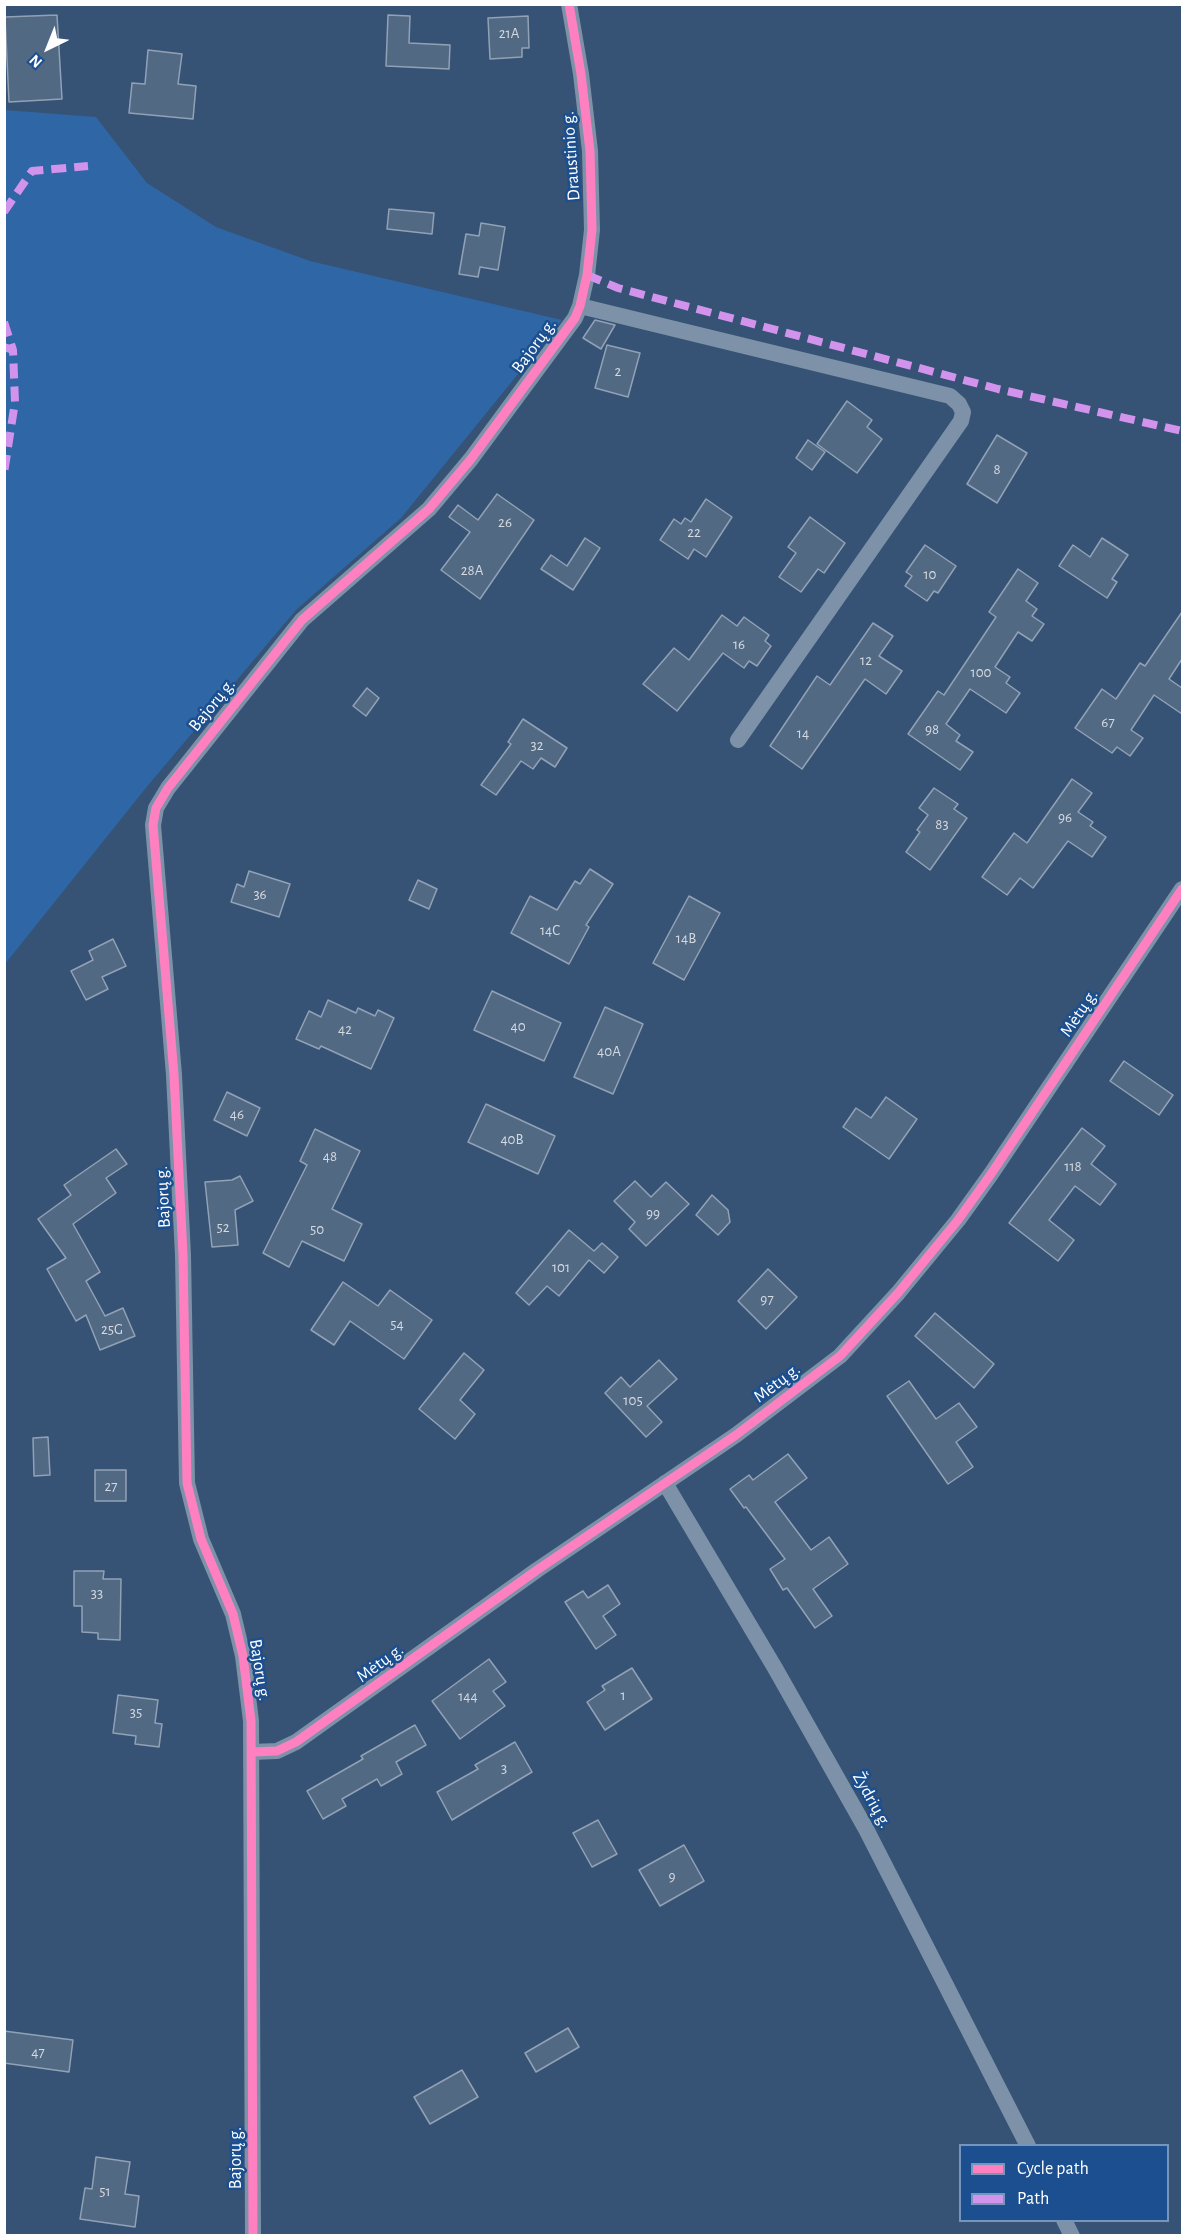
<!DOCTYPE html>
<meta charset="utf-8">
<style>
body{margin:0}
#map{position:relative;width:1187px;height:2240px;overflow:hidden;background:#365274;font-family:"Alegreya Sans",sans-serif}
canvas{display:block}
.frame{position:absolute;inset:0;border:6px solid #fff;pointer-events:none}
.legend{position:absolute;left:959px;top:2144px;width:210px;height:78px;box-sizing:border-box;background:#1b4f8f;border:2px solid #7695bc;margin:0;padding:8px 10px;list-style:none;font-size:18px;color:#fff}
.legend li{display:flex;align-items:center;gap:12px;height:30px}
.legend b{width:30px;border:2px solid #7695bc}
.north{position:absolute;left:18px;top:18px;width:60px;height:60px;-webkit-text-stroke:4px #1b4f8f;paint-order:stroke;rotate:223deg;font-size:16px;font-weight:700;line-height:24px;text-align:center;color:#fff}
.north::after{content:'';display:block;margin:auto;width:21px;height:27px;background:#fff;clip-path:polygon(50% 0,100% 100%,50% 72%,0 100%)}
</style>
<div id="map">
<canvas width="1187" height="2240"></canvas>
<div class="frame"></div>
<ul class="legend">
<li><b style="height:8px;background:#ff80c0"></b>Cycle path</li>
<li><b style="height:8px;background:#d193ec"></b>Path</li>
</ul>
<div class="north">N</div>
</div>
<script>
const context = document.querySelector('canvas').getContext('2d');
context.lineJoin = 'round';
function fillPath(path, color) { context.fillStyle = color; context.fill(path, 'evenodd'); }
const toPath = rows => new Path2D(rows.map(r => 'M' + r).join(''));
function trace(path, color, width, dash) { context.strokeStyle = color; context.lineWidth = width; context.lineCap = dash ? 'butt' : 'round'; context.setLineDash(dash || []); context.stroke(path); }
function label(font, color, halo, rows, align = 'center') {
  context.font = font + ' "Alegreya Sans",sans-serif'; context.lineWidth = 5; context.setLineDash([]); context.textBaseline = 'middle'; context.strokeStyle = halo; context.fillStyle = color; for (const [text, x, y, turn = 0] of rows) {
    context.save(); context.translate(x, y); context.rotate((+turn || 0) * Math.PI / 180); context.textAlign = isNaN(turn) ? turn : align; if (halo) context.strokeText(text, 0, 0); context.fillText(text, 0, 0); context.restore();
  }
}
const green = toPath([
 [5,110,96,117,147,183,216,227,310,261,562,320,401,518,296,610,145,789,5,964]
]);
const building = toPath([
 [57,15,62,99,9,102,5,17,57,15],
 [388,15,410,16,409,43,450,45,449,69,386,66,388,15],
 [528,16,529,48,522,48,522,57,490,59,488,18,528,16],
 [148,50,182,54,178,84,196,86,193,119,129,113,132,83,145,84,148,50],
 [389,209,434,213,432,234,387,229,389,209],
 [481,223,505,227,498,270,480,267,478,277,459,274,466,234,479,236,481,223],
 [595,320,615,325,601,349,583,338,595,320],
 [607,345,640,353,628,397,595,388,607,345],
 [847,401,872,420,867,427,882,439,857,473,817,444,847,401],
 [997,435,1027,453,997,503,967,484,997,435],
 [808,440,825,452,812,470,796,458,808,440],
 [497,494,534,520,480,599,441,570,470,532,449,517,458,505,478,520,497,494],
 [706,499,732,517,706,557,694,549,688,559,660,540,674,519,681,524,685,518,691,522,706,499],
 [810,517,845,543,824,573,818,569,801,592,779,577,796,553,788,547,810,517],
 [585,538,600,548,573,590,541,569,551,555,567,566,585,538],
 [1102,538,1128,555,1112,579,1117,582,1107,598,1059,566,1073,545,1090,557,1102,538],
 [925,545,956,566,938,593,934,591,927,601,905,586,912,576,906,572,925,545],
 [1018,569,1038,583,1026,601,1037,609,1032,616,1044,624,1032,641,1018,632,995,667,1010,677,1006,683,1020,693,1006,713,970,689,946,724,960,735,956,741,973,752,960,770,908,734,938,691,944,695,996,617,989,612,1018,569],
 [1182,612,1182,659,1169,679,1182,688,1182,714,1154,695,1131,730,1143,738,1130,756,1117,747,1112,753,1075,728,1102,689,1116,699,1140,663,1145,666,1182,612],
 [722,615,737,626,744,617,769,635,765,641,771,646,757,666,749,661,744,668,723,653,677,711,643,684,674,648,689,660,722,615],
 [873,623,893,636,879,656,902,671,886,694,865,679,802,769,770,746,817,676,830,685,873,623],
 [367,688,379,698,366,716,353,706,367,688],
 [523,719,567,748,555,767,541,758,533,769,521,761,496,795,481,785,511,744,508,742,523,719],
 [1072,779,1092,793,1078,812,1093,822,1090,826,1106,837,1092,857,1068,841,1033,888,1020,878,1007,895,982,877,1014,833,1027,843,1072,779],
 [934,788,958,804,954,809,967,818,930,870,906,852,920,832,917,830,928,815,919,808,934,788],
 [590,869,613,884,586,925,589,927,569,964,511,933,530,896,557,910,575,881,580,884,590,869],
 [249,871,290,884,279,917,231,902,237,884,244,887,249,871],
 [418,880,437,889,429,909,409,900,418,880],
 [689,896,720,913,684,980,653,963,689,896],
 [113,939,126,966,102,977,108,989,86,1000,71,971,93,960,89,951,113,939],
 [492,991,561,1023,544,1061,474,1030,492,991],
 [328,1000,356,1013,358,1008,375,1016,378,1010,394,1018,371,1069,321,1046,319,1049,296,1039,309,1011,321,1017,328,1000],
 [605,1007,643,1024,613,1094,574,1077,605,1007],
 [1124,1061,1173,1095,1159,1115,1110,1081,1124,1061],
 [227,1092,260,1108,247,1136,214,1120,227,1092],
 [886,1097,917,1119,889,1159,843,1127,856,1108,871,1118,886,1097],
 [486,1104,555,1136,538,1174,468,1142,486,1104],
 [1082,1128,1105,1146,1091,1164,1116,1184,1100,1205,1075,1186,1049,1220,1074,1240,1058,1261,1009,1223,1082,1128],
 [315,1129,360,1151,332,1209,362,1224,344,1261,302,1241,289,1267,263,1253,307,1165,300,1161,315,1129],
 [116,1149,127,1164,106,1178,116,1193,73,1224,100,1272,86,1281,105,1316,123,1308,135,1336,100,1350,86,1315,76,1321,47,1269,66,1258,38,1219,71,1195,64,1185,116,1149],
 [240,1176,253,1201,235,1210,238,1245,212,1247,205,1182,232,1180,240,1176],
 [635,1181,651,1197,666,1182,689,1204,646,1246,629,1229,635,1222,614,1201,635,1181],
 [712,1195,728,1210,730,1222,718,1235,696,1215,712,1195],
 [569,1230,594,1251,602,1243,618,1257,604,1273,589,1260,559,1296,547,1286,529,1305,516,1293,569,1230],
 [768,1269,797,1297,766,1329,738,1301,768,1269],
 [343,1282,378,1306,390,1290,432,1320,404,1359,350,1321,334,1345,311,1330,343,1282],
 [935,1313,994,1364,974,1388,915,1336,935,1313],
 [464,1353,484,1370,460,1400,475,1414,455,1439,419,1409,464,1353],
 [659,1360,677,1379,647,1406,662,1422,646,1437,605,1393,621,1377,630,1387,659,1360],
 [909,1381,936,1419,959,1403,977,1427,956,1442,973,1467,948,1484,887,1396,909,1381],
 [48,1437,50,1475,34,1476,33,1438,48,1437],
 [788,1454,807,1478,775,1502,811,1550,829,1537,848,1564,813,1589,832,1616,815,1628,787,1588,783,1590,770,1569,785,1559,746,1507,744,1508,730,1489,749,1475,753,1480,788,1454],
 [95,1470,126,1470,126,1501,95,1501,95,1470],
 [74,1571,104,1571,103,1579,121,1579,120,1640,98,1639,98,1633,82,1632,82,1606,74,1606,74,1571],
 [608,1585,620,1604,603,1616,616,1635,596,1649,565,1602,583,1591,588,1598,608,1585],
 [489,1659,506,1682,493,1691,505,1706,460,1739,432,1701,489,1659],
 [632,1668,652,1699,605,1730,587,1702,605,1690,602,1686,632,1668],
 [118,1695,158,1700,155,1723,162,1724,159,1747,135,1744,136,1736,113,1733,118,1695],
 [415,1725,426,1745,396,1762,402,1774,381,1786,377,1779,342,1799,346,1806,323,1819,307,1791,363,1759,361,1756,415,1725],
 [515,1742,532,1772,452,1820,437,1792,478,1769,475,1765,515,1742],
 [598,1820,617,1854,592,1867,573,1833,598,1820],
 [684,1845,704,1881,660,1906,639,1870,684,1845],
 [568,2028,579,2047,536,2072,525,2053,568,2028],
 [4,2031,73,2040,69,2072,4,2063,4,2031],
 [462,2070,478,2097,430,2124,414,2097,462,2070],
 [96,2157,130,2162,125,2194,139,2196,135,2227,80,2219,85,2188,92,2189,96,2157]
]);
const minor = toPath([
 [580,306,950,396,959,404,963,412,961,421,738,740],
 [665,1483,775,1668,866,1829,1028,2146],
 [252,1752,277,1751,296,1742,537,1570,736,1435,840,1356,898,1293,958,1220,991,1174,1182,889],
 [1064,2220,1072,2236],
 [253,2236,251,1721,243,1656,233,1614,201,1539,187,1483,183,1255,174,1075,153,825,156,808,168,788,302,620,429,509,471,459,575,318,580,306,587,275,592,230,590,151,581,74,569,4]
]);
const quiet = toPath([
 [4,212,32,171,88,166],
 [587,275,618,288,998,389,1182,431],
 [4,322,13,350],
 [4,347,13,350,15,402,4,473]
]);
const cycleway = toPath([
 [252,1752,277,1751,296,1742,537,1570,736,1435,840,1356,898,1293,958,1220,991,1174,1182,889],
 [253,2236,251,1721,243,1656,233,1614,201,1539,187,1483,183,1255,174,1075,153,825,156,808,168,788,302,620,429,509,471,459,575,318,580,306,587,275,592,230,590,151,581,74,569,4]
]);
const numberNames = [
 ["21A",509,33],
 ["2",618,371],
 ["8",997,469],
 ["26",505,522],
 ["22",694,532],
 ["28A",472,570],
 ["10",930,574],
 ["16",739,644],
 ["12",866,660],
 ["100",981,672],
 ["67",1108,722],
 ["98",932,729],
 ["14",803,733],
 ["32",537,745],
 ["96",1065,817],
 ["83",942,824],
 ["36",260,894],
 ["14C",550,930],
 ["14B",686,938],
 ["40",518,1026],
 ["42",345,1029],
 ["40A",609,1051],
 ["46",237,1114],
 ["40B",512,1139],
 ["48",330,1156],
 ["118",1073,1166],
 ["99",653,1213],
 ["52",223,1227],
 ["50",317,1229],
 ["101",561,1267],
 ["97",767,1299],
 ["54",397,1324],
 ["25G",112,1329],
 ["105",633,1400],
 ["27",111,1486],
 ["33",97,1593],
 ["1",623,1695],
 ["144",468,1696],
 ["35",136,1712],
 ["3",504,1768],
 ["9",672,1876],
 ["47",38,2052],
 ["51",105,2191]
];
const streetNames = [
 ["Draustinio g.",571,156,-94],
 ["Bajorų g.",534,346,-54],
 ["Bajorų g.",212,705,-51],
 ["Mėtų g.",1079,1013,-56],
 ["Bajorų g.",163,1197,-93],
 ["Mėtų g.",777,1383,-37],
 ["Mėtų g.",380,1663,-36],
 ["Bajorų g.",260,1670,81],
 ["Žydrių g.",872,1800,61],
 ["Bajorų g.",236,2158,-90]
];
fillPath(green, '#2f66a5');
fillPath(building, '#526984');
trace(building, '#92a2b6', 1.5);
trace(minor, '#7d92a8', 16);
trace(quiet, '#d193ec', 8, [15, 8]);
trace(cycleway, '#ff80c0', 9);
label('15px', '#d4dae0', null, numberNames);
label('18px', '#fff', '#1b4f8f', streetNames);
</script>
